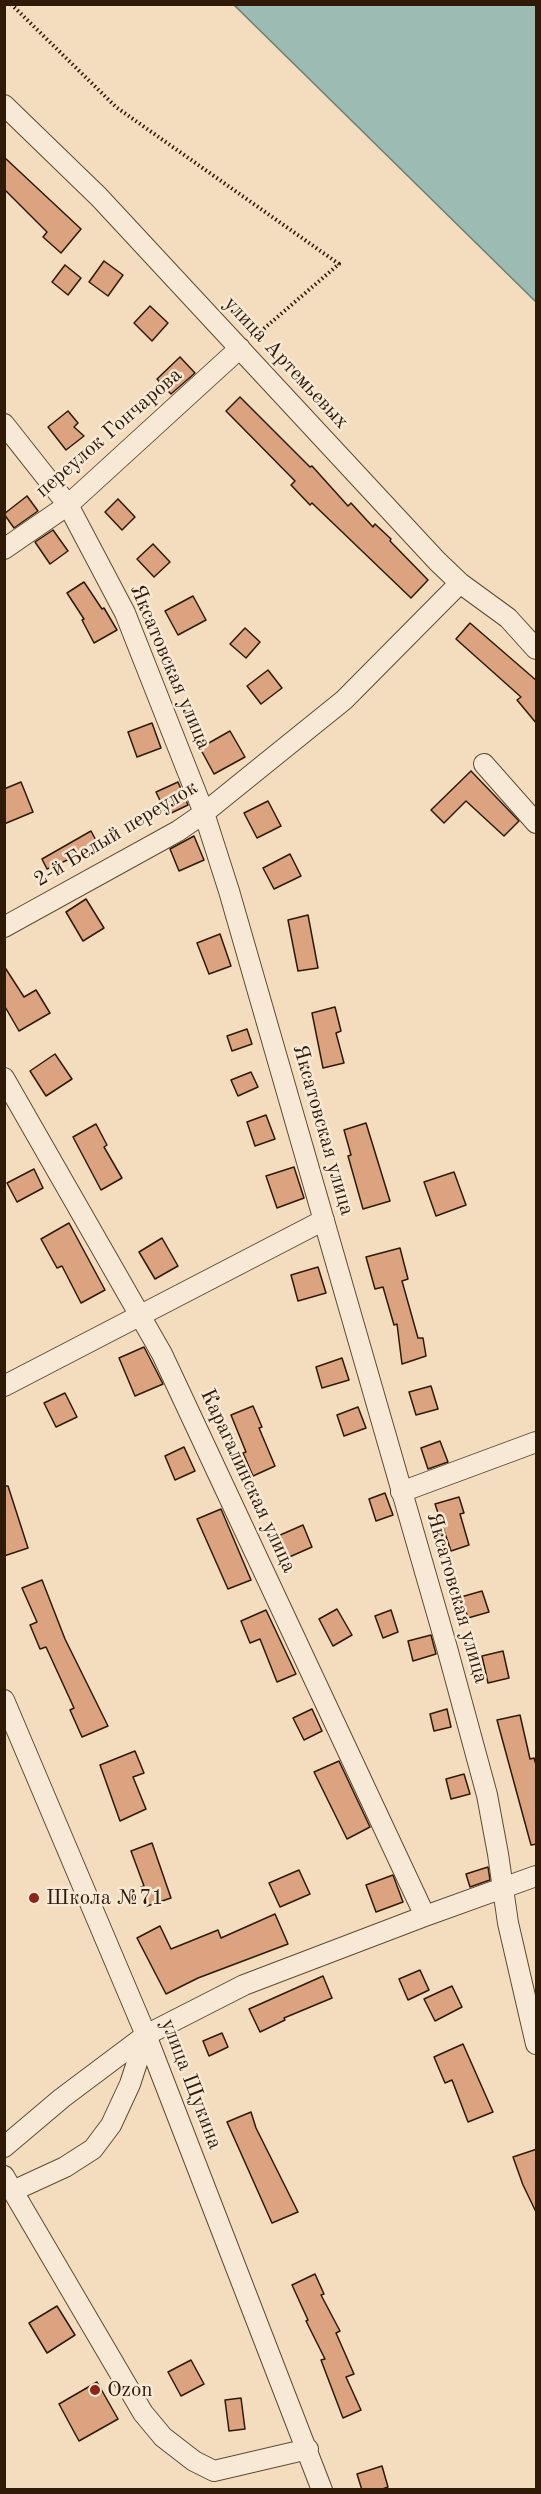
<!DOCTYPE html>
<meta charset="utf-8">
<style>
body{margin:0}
#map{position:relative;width:541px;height:2494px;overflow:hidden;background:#f3ddbe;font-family:"Old Standard TT",serif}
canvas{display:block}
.frame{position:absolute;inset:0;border:6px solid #2e1a07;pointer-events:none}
</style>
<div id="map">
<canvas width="541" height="2494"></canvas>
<div class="frame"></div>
</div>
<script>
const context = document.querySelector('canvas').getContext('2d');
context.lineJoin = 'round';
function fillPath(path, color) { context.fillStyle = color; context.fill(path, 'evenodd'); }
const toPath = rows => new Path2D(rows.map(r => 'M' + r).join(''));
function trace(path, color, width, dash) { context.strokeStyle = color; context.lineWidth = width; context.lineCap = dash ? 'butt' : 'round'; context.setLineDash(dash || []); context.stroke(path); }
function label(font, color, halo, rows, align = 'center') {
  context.font = font + ' "Old Standard TT",serif'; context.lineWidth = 5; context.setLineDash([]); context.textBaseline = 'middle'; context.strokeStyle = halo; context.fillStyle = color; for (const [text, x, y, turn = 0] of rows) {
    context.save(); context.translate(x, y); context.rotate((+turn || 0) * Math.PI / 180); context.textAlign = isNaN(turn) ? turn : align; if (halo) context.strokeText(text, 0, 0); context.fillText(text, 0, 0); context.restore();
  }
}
const water = toPath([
 [234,5,536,5,536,302,234,5]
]);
const building = toPath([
 [4,157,81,229,61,253,43,237,47,232,4,189,4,157],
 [104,261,123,275,108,296,89,282,104,261],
 [65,265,81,278,68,295,52,282,65,265],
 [150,306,168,323,152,341,134,323,150,306],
 [180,357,195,373,171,394,157,379,180,357],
 [240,397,310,467,312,466,348,506,351,503,373,527,375,524,391,539,390,541,428,580,411,598,312,503,310,505,291,485,295,481,226,411,240,397],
 [68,411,78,423,74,427,84,436,66,450,48,427,68,411],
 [27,496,38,511,14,528,4,514,27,496],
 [118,499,135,517,122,530,105,512,118,499],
 [53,530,68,551,50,564,35,542,53,530],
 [153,544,170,562,154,577,137,559,153,544],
 [84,582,102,609,104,608,117,630,94,643,82,620,84,619,67,593,84,582],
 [193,596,206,620,178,635,165,611,193,596],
 [470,623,537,681,537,724,517,700,521,697,456,639,470,623],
 [245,628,260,642,246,658,230,644,245,628],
 [268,670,282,688,261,704,247,686,268,670],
 [152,723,161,748,137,757,128,732,152,723],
 [230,731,245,757,214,774,200,748,230,731],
 [471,771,519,821,504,836,466,801,444,823,431,810,471,771],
 [21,782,33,812,4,824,4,789,21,782],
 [178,782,188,805,167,815,156,792,178,782],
 [268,801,281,826,257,838,244,813,268,801],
 [91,831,99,846,47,869,42,859,91,831],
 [194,836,204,860,179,871,170,849,194,836],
 [290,854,301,876,274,889,263,868,290,854],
 [86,899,104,928,83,941,66,912,86,899],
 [308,915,318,968,298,971,288,920,308,915],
 [220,934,231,966,209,974,197,943,220,934],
 [4,966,24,997,36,990,50,1013,19,1031,4,1005,4,966],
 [335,1007,341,1031,336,1033,344,1063,323,1068,312,1013,335,1007],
 [247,1029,252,1044,232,1051,227,1036,247,1029],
 [55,1054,72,1079,46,1096,30,1071,55,1054],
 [251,1072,258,1087,238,1096,231,1080,251,1072],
 [266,1115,275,1139,255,1146,247,1122,266,1115],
 [366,1123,390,1201,363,1209,348,1156,351,1155,344,1130,366,1123],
 [96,1124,107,1145,104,1147,122,1178,101,1190,73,1137,96,1124],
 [294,1167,304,1198,277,1208,266,1176,294,1167],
 [34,1169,43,1188,17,1202,7,1183,34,1169],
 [454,1172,466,1205,436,1216,424,1182,454,1172],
 [69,1223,105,1290,81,1303,62,1266,57,1268,41,1239,69,1223],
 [162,1238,178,1266,155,1279,139,1252,162,1238],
 [400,1248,408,1279,402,1281,418,1338,423,1338,426,1356,402,1364,397,1324,394,1325,383,1287,375,1289,366,1257,400,1248],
 [318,1267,326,1293,298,1301,291,1275,318,1267],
 [144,1347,163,1384,135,1396,119,1358,144,1347],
 [342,1358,349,1380,322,1388,316,1367,342,1358],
 [431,1386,438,1409,416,1415,409,1392,431,1386],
 [65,1393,77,1417,56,1427,44,1403,65,1393],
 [253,1406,262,1427,259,1428,275,1466,253,1476,243,1453,246,1452,231,1415,253,1406],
 [358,1407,366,1428,344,1436,337,1415,358,1407],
 [440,1441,448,1462,428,1469,421,1448,440,1441],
 [184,1447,195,1471,175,1480,165,1456,184,1447],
 [4,1486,8,1486,28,1548,4,1556,4,1486],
 [385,1493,393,1515,376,1521,369,1499,385,1493],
 [459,1497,464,1513,460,1514,469,1545,451,1551,435,1504,459,1497],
 [221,1509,251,1580,228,1589,197,1519,221,1509],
 [303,1525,312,1547,287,1558,278,1536,303,1525],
 [42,1580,65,1639,108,1726,82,1737,70,1710,74,1708,46,1647,40,1649,30,1625,37,1622,22,1588,42,1580],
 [482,1591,489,1612,468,1618,461,1597,482,1591],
 [337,1609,352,1635,333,1646,319,1619,337,1609],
 [266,1610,296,1674,277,1682,260,1639,250,1643,241,1621,266,1610],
 [391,1610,398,1632,383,1638,375,1616,391,1610],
 [431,1635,436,1654,413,1661,408,1641,431,1635],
 [503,1651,509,1678,488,1683,482,1656,503,1651],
 [312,1709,322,1731,304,1740,293,1718,312,1709],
 [447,1709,451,1727,434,1731,430,1714,447,1709],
 [520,1715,530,1759,534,1758,537,1768,537,1844,531,1845,497,1720,520,1715],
 [135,1751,144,1773,133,1777,146,1809,120,1821,100,1765,135,1751],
 [339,1761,370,1827,347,1839,314,1772,339,1761],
 [464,1774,470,1794,451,1799,446,1779,464,1774],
 [152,1843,171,1898,147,1906,141,1887,144,1886,131,1851,152,1843],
 [488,1867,490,1880,470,1887,466,1874,488,1867],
 [299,1870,310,1894,280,1907,269,1883,299,1870],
 [393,1875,403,1902,376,1912,366,1885,393,1875],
 [275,1914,288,1944,198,1978,166,1994,137,1938,160,1926,171,1949,218,1930,221,1938,275,1914],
 [420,1970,429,1990,408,2000,399,1979,420,1970],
 [323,1976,332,1998,284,2018,285,2020,260,2032,249,2009,323,1976],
 [452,1986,462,2007,435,2021,424,1999,452,1986],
 [222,2033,228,2047,209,2056,203,2041,222,2033],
 [463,2044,493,2112,468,2122,452,2080,445,2083,434,2057,463,2044],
 [251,2112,256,2128,298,2212,272,2223,227,2122,251,2112],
 [537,2149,537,2214,523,2185,513,2157,537,2149],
 [315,2274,324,2294,321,2295,340,2331,336,2333,354,2374,346,2377,361,2410,343,2418,321,2360,325,2359,306,2321,308,2320,292,2285,315,2274],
 [57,2306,75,2335,47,2353,29,2323,57,2306],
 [191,2360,204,2384,181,2396,168,2372,191,2360],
 [97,2382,118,2419,79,2441,59,2404,97,2382],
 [241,2398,245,2429,229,2431,225,2400,241,2398],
 [382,2466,388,2487,380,2490,362,2490,357,2474,382,2466]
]);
const path = toPath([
 [11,4,116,107,339,264,253,338]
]);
const minor = toPath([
 [4,105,99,197,437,561,460,583,508,618,536,649],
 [4,424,68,505,125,613,204,813,229,891,447,1648,487,1795,498,1854,508,1923,536,2044],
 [4,549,68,505,240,348],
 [484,764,536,823],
 [4,927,178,831,204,813,344,700,460,583],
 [4,1078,162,1354,425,1916],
 [4,1386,324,1220],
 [401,1492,536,1442],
 [4,1700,146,2035,322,2490],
 [4,2147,62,2098,146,2035,244,1985,425,1916,536,1876],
 [4,2176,143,2413,163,2437,194,2461,214,2471,308,2449],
 [15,2190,65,2167,93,2149,111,2125,130,2084,146,2035]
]);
const markers = [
 [34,1898,6,"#8f2418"],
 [95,2390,6,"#8f2418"]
];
const streetNames = [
 ["улица Артемьевых",286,363,47],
 ["переулок Гончарова",109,433,-41],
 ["Яксатовская улица",170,667,67],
 ["2-й Белый переулок",116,834,-31],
 ["Яксатовская улица",323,1130,74],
 ["Карагалинская улица",248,1481,65],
 ["Яксатовская улица",457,1598,74],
 ["улица Щукина",191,2084,69]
];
const poiNames = [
 ["Школа №71",46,1898],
 ["Ozon",107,2390]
];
fillPath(water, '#9bbbb3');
trace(water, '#6f7b6e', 1.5);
fillPath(building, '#dba37f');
trace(building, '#2e1a07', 1.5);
trace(minor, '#5f4b35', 22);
trace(path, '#2e1a07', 4, [1.5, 3]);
trace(minor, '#f7e9d5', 20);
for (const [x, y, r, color] of markers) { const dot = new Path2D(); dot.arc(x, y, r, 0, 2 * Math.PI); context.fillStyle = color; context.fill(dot); trace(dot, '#f7e9d5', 2); }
label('21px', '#2e1a07', '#f7e9d5', streetNames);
label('21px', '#2e1a07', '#f7e9d5', poiNames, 'left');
</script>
